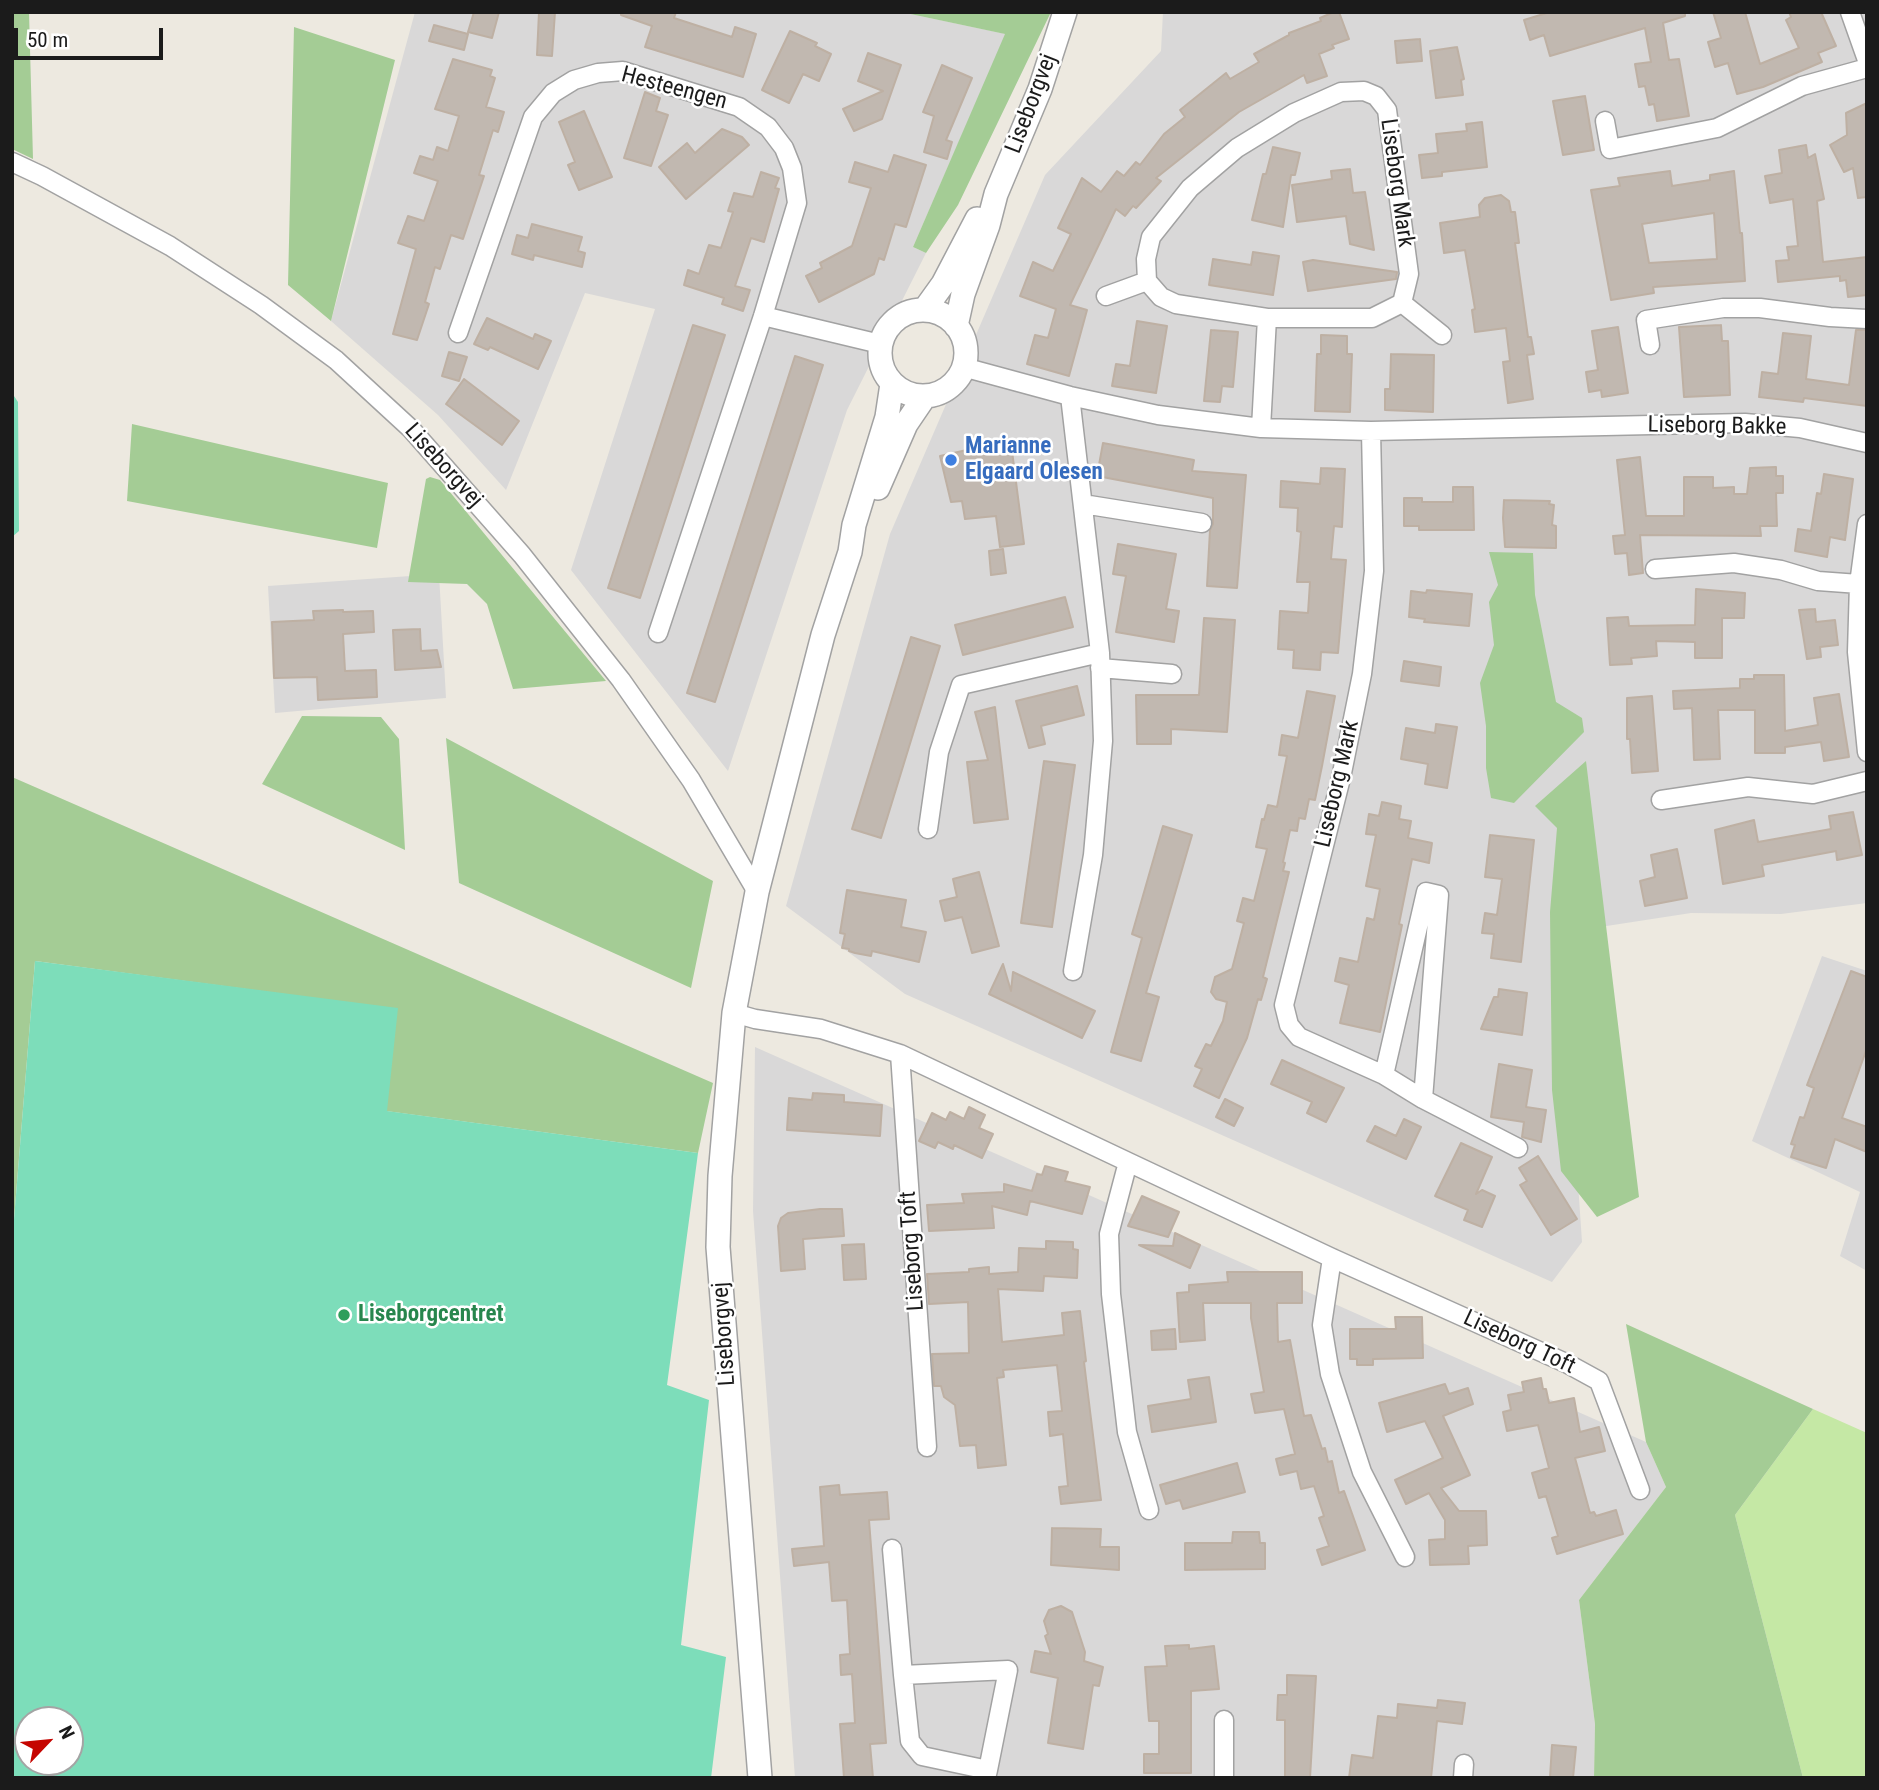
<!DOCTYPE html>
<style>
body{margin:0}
#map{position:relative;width:1879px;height:1790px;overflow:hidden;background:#ede9e0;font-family:"Roboto Condensed",sans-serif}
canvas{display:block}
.frame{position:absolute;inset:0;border:14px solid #1b1b1b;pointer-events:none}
.north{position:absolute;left:14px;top:1706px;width:70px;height:70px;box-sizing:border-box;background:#fff;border:2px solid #a4a4a4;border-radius:50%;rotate:64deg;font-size:19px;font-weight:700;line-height:28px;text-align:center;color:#1b1b1b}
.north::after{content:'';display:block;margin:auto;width:24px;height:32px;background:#c50501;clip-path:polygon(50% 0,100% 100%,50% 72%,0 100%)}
.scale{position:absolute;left:14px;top:28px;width:149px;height:32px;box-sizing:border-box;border:4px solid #1b1b1b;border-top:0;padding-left:9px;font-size:21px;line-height:24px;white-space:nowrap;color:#1b1b1b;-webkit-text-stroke:5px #fff;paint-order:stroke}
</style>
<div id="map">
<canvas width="1879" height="1790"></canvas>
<div class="frame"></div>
<div class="north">N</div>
<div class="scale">50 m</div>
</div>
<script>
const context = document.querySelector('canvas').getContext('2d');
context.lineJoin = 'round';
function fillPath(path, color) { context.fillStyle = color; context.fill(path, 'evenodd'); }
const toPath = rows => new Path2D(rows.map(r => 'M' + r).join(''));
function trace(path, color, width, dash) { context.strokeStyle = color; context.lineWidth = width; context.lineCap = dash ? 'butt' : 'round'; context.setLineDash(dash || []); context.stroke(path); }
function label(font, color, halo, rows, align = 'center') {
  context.font = font + ' "Roboto Condensed",sans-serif'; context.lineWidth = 5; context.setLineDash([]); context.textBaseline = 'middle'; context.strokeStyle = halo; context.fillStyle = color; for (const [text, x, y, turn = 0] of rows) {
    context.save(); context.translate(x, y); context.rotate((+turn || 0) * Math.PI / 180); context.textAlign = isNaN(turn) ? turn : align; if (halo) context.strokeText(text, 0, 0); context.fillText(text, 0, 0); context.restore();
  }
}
const residential = toPath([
 [415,12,901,12,1006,34,913,247,926,253,847,410,728,771,571,570,655,309,585,293,506,490,438,415,331,321],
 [1163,12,1867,12,1867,903,1781,914,1691,913,1561,933,1582,1242,1552,1282,905,994,786,906,890,534,1045,175,1161,51],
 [439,574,446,698,275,713,268,586],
 [1822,956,1867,971,1867,1271,1840,1256,1860,1192,1752,1141],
 [755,1047,1646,1442,1666,1487,1579,1600,1595,1724,1594,1778,795,1778,753,1211]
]);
const grass = toPath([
 [1813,1409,1867,1433,1867,1778,1803,1778,1735,1515]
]);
const forest = toPath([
 [12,12,29,12,33,159,12,149],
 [901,12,1051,12,958,205,926,253,913,247,1005,34],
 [294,27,395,60,331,321,288,285],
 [132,424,388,483,377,548,127,501],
 [430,477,440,480,606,681,513,689,487,604,467,584,408,582,426,479],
 [1489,552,1533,553,1535,595,1556,702,1582,718,1584,732,1514,803,1491,798,1486,768,1486,726,1480,683,1494,645,1489,602,1498,585],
 [302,716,381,717,399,739,405,850,262,784],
 [446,738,713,881,691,988,459,883],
 [1586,761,1639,1197,1597,1217,1561,1171,1552,1090,1550,912,1557,828,1535,806],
 [12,777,713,1083,698,1153,386,1111,397,1009,35,961,12,1244],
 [1626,1324,1813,1409,1735,1515,1803,1778,1594,1778,1595,1724,1579,1600,1666,1487,1646,1442]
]);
const pitch = toPath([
 [12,393,18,402,19,531,12,537],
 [35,961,398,1008,387,1111,698,1153,667,1385,709,1400,681,1645,726,1657,711,1778,12,1778,12,1244],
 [28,1720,70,1720,70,1762,28,1762]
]);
const building = toPath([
 [474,12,499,12,492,38,468,32,474,12],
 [539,12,555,12,552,56,537,55,539,12],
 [621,12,676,12,674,18,732,37,735,27,756,34,743,77,645,47,652,26,621,15,621,12],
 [1334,12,1339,12,1349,39,1332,45,1334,48,1319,54,1327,76,1307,83,1304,75,1239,112,1156,178,1161,181,1136,208,1133,206,1125,216,1116,209,1070,305,1087,310,1069,376,1027,364,1035,335,1048,338,1056,309,1020,296,1033,262,1053,271,1071,234,1058,228,1082,178,1101,192,1117,171,1124,176,1136,162,1140,165,1164,134,1185,117,1180,110,1226,73,1230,79,1259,62,1254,54,1289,35,1289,33,1321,21,1320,18,1334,12],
 [1550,12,1685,12,1685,16,1663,23,1669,60,1679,59,1689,116,1657,121,1654,104,1649,105,1645,86,1639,87,1635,64,1651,62,1645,28,1550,56,1544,35,1530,40,1524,20,1550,12],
 [1713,12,1745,12,1760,64,1799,48,1786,20,1791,17,1789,12,1821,12,1836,46,1818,53,1822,62,1763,87,1737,94,1728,63,1715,67,1708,42,1721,38,1713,12],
 [434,25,468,34,464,50,429,41,434,25],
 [790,31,817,43,815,46,831,54,819,81,803,74,789,103,762,90,790,31],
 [1420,39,1422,61,1397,63,1395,41,1420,39],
 [1457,47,1464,79,1461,80,1463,95,1436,98,1430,51,1457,47],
 [868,53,901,65,882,119,854,131,843,109,883,91,858,81,868,53],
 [453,59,492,70,490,76,495,78,486,107,504,112,498,132,493,130,479,175,484,176,463,239,451,235,440,269,435,267,425,302,429,304,417,340,393,334,416,249,398,243,408,216,424,221,438,181,414,173,420,156,433,160,437,147,448,151,459,116,435,109,453,59],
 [942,65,972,78,946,140,952,142,947,159,924,152,934,116,923,112,942,65],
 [645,92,660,98,656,111,668,115,651,166,624,158,645,92],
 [1585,96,1594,150,1563,155,1553,101,1585,96],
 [1867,103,1867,197,1858,198,1853,168,1844,172,1830,145,1847,135,1846,113,1867,103],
 [584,111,612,177,579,190,568,165,575,162,559,122,584,111],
 [1482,122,1487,167,1442,172,1442,176,1422,178,1419,155,1438,153,1436,134,1467,131,1466,124,1482,122],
 [722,129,742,137,749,145,686,199,659,167,687,143,695,153,722,129],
 [1806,145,1808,158,1815,154,1824,199,1817,201,1823,262,1867,257,1867,295,1848,297,1846,280,1840,281,1840,276,1778,282,1776,261,1789,260,1787,247,1798,246,1793,199,1770,203,1765,176,1782,173,1779,150,1806,145],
 [1273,147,1300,153,1295,175,1291,175,1283,227,1252,220,1263,174,1266,174,1273,147],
 [894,155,926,165,906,227,895,224,884,260,879,258,874,274,819,302,806,276,822,268,820,263,852,246,871,188,849,182,855,162,888,172,894,155],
 [1350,169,1353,193,1365,192,1374,250,1350,244,1346,216,1297,222,1292,185,1332,179,1331,171,1350,169],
 [1670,171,1672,186,1710,180,1710,175,1734,171,1740,233,1742,233,1745,281,1653,287,1654,293,1611,300,1591,190,1620,186,1618,178,1670,171],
 [1714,213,1717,259,1649,263,1642,224,1714,213],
 [761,172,779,178,775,188,779,189,764,242,751,238,735,286,750,290,743,311,722,304,724,298,684,285,688,270,699,274,709,245,721,248,733,212,728,211,734,193,753,197,761,172],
 [1501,195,1509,201,1511,212,1515,212,1519,243,1515,243,1528,337,1531,337,1534,354,1527,355,1533,399,1508,403,1503,362,1510,361,1506,328,1475,332,1472,310,1475,309,1465,250,1444,253,1440,223,1480,217,1479,205,1485,198,1501,195],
 [532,224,582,237,578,251,585,253,582,267,534,255,533,260,512,254,517,235,528,238,532,224],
 [1253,252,1279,256,1273,295,1209,285,1213,259,1251,265,1253,252],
 [1313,260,1397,272,1397,273,1396,279,1308,291,1303,262,1313,260],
 [487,318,533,339,535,334,551,341,538,369,490,347,488,350,474,344,487,318],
 [1137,321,1167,326,1156,393,1112,386,1116,364,1130,366,1137,321],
 [693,325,725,335,640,598,608,588,693,325],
 [1721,325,1722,341,1728,341,1730,395,1684,397,1679,327,1721,325],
 [1618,327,1628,393,1602,397,1601,390,1589,392,1586,372,1598,370,1592,331,1618,327],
 [1211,330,1238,332,1233,387,1222,386,1220,402,1204,401,1211,330],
 [1856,330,1867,330,1867,406,1804,398,1803,402,1759,397,1762,372,1778,374,1783,333,1811,336,1806,379,1849,385,1856,330],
 [1321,335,1347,336,1347,354,1352,354,1350,412,1315,411,1317,354,1321,354,1321,335],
 [449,352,467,357,459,381,442,376,449,352],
 [1391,354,1434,355,1433,412,1385,410,1385,389,1390,389,1391,354],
 [795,356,823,365,715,702,687,693,795,356],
 [464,379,519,421,502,445,446,404,464,379],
 [1103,443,1194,460,1192,471,1246,475,1237,588,1207,586,1210,530,1213,524,1213,498,1097,476,1103,443],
 [989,445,990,454,1012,451,1024,544,1000,547,996,516,965,519,962,501,951,502,940,456,989,445],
 [1640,457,1646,516,1684,516,1684,477,1713,477,1713,488,1734,487,1734,494,1747,494,1750,468,1776,467,1776,476,1783,476,1783,493,1776,493,1777,526,1760,526,1761,536,1640,535,1643,573,1629,575,1627,553,1615,554,1613,536,1625,535,1617,460,1640,457],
 [1321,468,1345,469,1342,527,1334,526,1331,559,1346,560,1338,653,1321,652,1320,670,1293,668,1294,650,1278,649,1280,611,1308,613,1310,582,1297,582,1301,532,1297,531,1298,508,1280,507,1281,481,1320,484,1321,468],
 [1824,474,1853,479,1845,540,1830,537,1827,557,1795,551,1798,529,1811,531,1817,493,1821,494,1824,474],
 [1453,487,1473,487,1474,530,1419,530,1419,526,1404,526,1404,498,1422,498,1422,502,1453,502,1453,487],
 [1504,500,1550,501,1549,504,1554,505,1552,525,1556,526,1556,548,1505,547,1503,518,1504,500],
 [1118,544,1176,554,1166,609,1179,611,1174,642,1116,632,1126,576,1113,574,1118,544],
 [1003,549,1006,573,991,575,989,551,1003,549],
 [1696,589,1745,593,1744,618,1722,618,1722,658,1695,658,1695,642,1656,641,1657,656,1631,658,1632,664,1610,665,1607,618,1628,617,1629,626,1695,625,1696,589],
 [1427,590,1472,594,1469,626,1424,622,1425,619,1409,617,1411,591,1426,593,1427,590],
 [1065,597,1073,627,963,655,955,625,1065,597],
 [1815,609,1816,622,1835,620,1838,645,1820,647,1821,657,1807,659,1799,610,1815,609],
 [343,610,343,612,373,611,374,632,343,634,345,671,376,670,377,697,318,700,317,677,274,678,272,622,314,620,313,611,343,610],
 [1204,618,1235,620,1227,732,1171,729,1171,744,1137,744,1136,695,1199,695,1204,618],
 [420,629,421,651,437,650,441,667,395,670,393,630,420,629],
 [911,637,940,646,881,838,852,829,911,637],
 [1404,661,1441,667,1439,686,1401,681,1404,661],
 [1754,675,1784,675,1785,731,1818,725,1814,698,1839,694,1849,757,1824,761,1821,742,1785,747,1785,753,1755,753,1755,710,1718,710,1720,759,1694,760,1692,708,1674,709,1673,691,1740,688,1740,679,1754,679,1754,675],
 [1077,686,1084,715,1041,726,1045,744,1029,748,1016,701,1077,686],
 [1307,691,1335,696,1322,766,1315,800,1309,799,1305,819,1299,818,1297,831,1290,830,1283,862,1285,863,1283,871,1289,872,1263,977,1267,979,1261,1000,1258,999,1247,1038,1219,1098,1194,1086,1202,1069,1195,1066,1206,1044,1211,1046,1223,1021,1227,1002,1216,999,1211,992,1215,977,1232,969,1244,923,1237,921,1243,898,1254,901,1267,849,1256,847,1262,819,1264,820,1268,805,1277,807,1287,756,1279,755,1282,735,1298,738,1307,691],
 [1652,696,1658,771,1632,773,1630,739,1627,739,1627,698,1652,696],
 [995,707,1008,819,974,823,967,762,988,760,975,712,995,707],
 [1436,724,1457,727,1447,788,1425,784,1428,764,1401,759,1406,728,1435,733,1436,724],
 [1044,761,1075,765,1052,927,1021,923,1044,761],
 [1382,802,1401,806,1399,819,1411,821,1408,838,1432,843,1429,863,1412,859,1399,924,1402,925,1380,1032,1340,1023,1349,985,1335,981,1340,958,1358,962,1367,918,1374,920,1380,889,1366,886,1376,835,1366,834,1369,814,1379,816,1382,802],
 [1853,812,1862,855,1837,860,1836,851,1762,865,1764,876,1723,884,1715,830,1754,820,1758,842,1831,829,1829,816,1853,812],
 [1163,826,1192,835,1146,993,1159,997,1141,1061,1111,1052,1142,938,1132,934,1163,826],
 [1490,835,1534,840,1521,962,1491,958,1494,934,1482,933,1485,913,1497,915,1502,879,1485,877,1490,835],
 [1677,849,1687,898,1645,906,1640,881,1655,877,1651,855,1677,849],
 [979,872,999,946,972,953,962,917,945,921,940,901,957,897,953,879,979,872],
 [847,890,906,900,901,927,926,932,919,962,872,951,871,956,855,953,849,951,849,949,842,948,845,934,840,933,847,890],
 [1003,964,1011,991,1013,972,1095,1011,1082,1038,989,994,1003,964],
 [1851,971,1867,977,1867,1048,1842,1118,1867,1127,1867,1152,1835,1139,1826,1168,1791,1157,1795,1145,1791,1144,1800,1117,1804,1118,1814,1088,1807,1085,1851,971],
 [1499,989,1527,993,1522,1035,1481,1029,1494,997,1498,997,1499,989],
 [1282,1060,1344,1088,1326,1122,1307,1113,1312,1102,1271,1084,1282,1060],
 [1499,1064,1532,1070,1526,1107,1546,1110,1541,1142,1522,1137,1524,1122,1491,1117,1499,1064],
 [813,1093,844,1095,844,1102,882,1105,880,1136,787,1130,789,1098,812,1100,813,1093],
 [1225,1099,1243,1108,1234,1126,1216,1117,1225,1099],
 [969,1107,985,1115,979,1128,993,1134,982,1158,954,1145,953,1149,938,1142,935,1148,919,1141,932,1113,946,1120,950,1112,964,1119,969,1107],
 [1404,1119,1421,1127,1406,1159,1367,1141,1375,1126,1396,1136,1404,1119],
 [1461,1143,1492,1157,1476,1194,1482,1190,1495,1196,1482,1227,1464,1220,1468,1210,1435,1196,1461,1143],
 [1538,1156,1577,1219,1551,1235,1520,1185,1527,1181,1519,1168,1538,1156],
 [1045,1166,1068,1172,1065,1181,1090,1187,1082,1214,1030,1201,1027,1215,992,1206,994,1228,929,1231,927,1205,964,1203,962,1194,1004,1192,1004,1184,1032,1191,1037,1174,1042,1175,1045,1166],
 [1142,1196,1179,1212,1168,1237,1128,1226,1142,1196],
 [820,1209,842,1209,844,1236,803,1239,805,1269,781,1271,778,1226,781,1218,788,1213,820,1209],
 [1175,1233,1200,1245,1190,1268,1139,1245,1173,1246,1175,1233],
 [1046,1241,1073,1242,1073,1249,1078,1250,1077,1278,1044,1276,1043,1291,998,1289,1002,1342,1064,1335,1062,1313,1080,1311,1086,1361,1084,1362,1101,1500,1061,1504,1059,1487,1068,1486,1063,1434,1050,1436,1048,1412,1062,1411,1057,1365,1003,1370,1004,1377,997,1378,1006,1465,978,1468,976,1445,960,1446,955,1405,944,1397,941,1386,934,1386,932,1354,969,1353,968,1302,929,1304,927,1274,969,1272,969,1269,989,1267,989,1274,1018,1272,1019,1248,1046,1249,1046,1241],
 [864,1244,866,1279,844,1280,842,1245,864,1244],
 [1227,1272,1302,1272,1302,1303,1277,1303,1278,1342,1290,1340,1304,1416,1311,1415,1322,1449,1325,1448,1328,1462,1332,1461,1339,1493,1344,1491,1365,1550,1322,1565,1317,1550,1329,1546,1319,1518,1324,1516,1314,1486,1301,1489,1297,1471,1280,1475,1276,1459,1295,1454,1284,1409,1255,1413,1251,1394,1264,1392,1251,1318,1251,1303,1203,1303,1205,1340,1180,1342,1177,1293,1189,1292,1189,1285,1228,1282,1227,1272],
 [1395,1317,1422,1317,1423,1358,1373,1359,1373,1365,1357,1365,1357,1359,1350,1359,1350,1329,1396,1329,1395,1317],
 [1175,1329,1176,1349,1152,1350,1151,1331,1175,1329],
 [1209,1377,1216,1422,1152,1432,1148,1406,1191,1399,1188,1380,1209,1377],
 [1541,1378,1543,1389,1546,1389,1549,1403,1574,1398,1580,1432,1599,1427,1605,1451,1575,1458,1590,1513,1594,1512,1596,1516,1616,1510,1623,1534,1557,1554,1552,1538,1558,1536,1546,1496,1539,1498,1532,1473,1549,1468,1538,1425,1507,1431,1503,1412,1511,1410,1508,1395,1524,1392,1522,1382,1541,1378],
 [1445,1384,1449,1394,1468,1388,1473,1404,1443,1416,1470,1475,1441,1488,1459,1511,1486,1511,1487,1545,1468,1546,1469,1564,1430,1565,1429,1540,1445,1539,1445,1520,1429,1493,1406,1504,1395,1480,1443,1458,1425,1421,1387,1432,1379,1403,1445,1384],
 [1237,1463,1245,1492,1183,1509,1180,1500,1166,1504,1160,1485,1237,1463],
 [839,1485,840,1495,887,1492,889,1519,869,1520,886,1743,870,1744,873,1778,844,1778,840,1724,855,1723,852,1674,841,1675,840,1655,850,1654,847,1600,832,1601,829,1562,794,1566,792,1549,824,1546,820,1487,839,1485],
 [1052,1528,1101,1529,1100,1547,1119,1547,1119,1570,1051,1565,1052,1528],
 [1233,1532,1259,1532,1260,1543,1265,1543,1265,1569,1185,1570,1185,1543,1232,1543,1233,1532],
 [1061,1606,1072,1612,1085,1652,1084,1661,1103,1667,1099,1686,1093,1685,1083,1749,1048,1743,1058,1678,1031,1672,1035,1651,1051,1654,1045,1636,1048,1634,1044,1621,1049,1610,1061,1606],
 [1189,1645,1189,1649,1214,1646,1219,1689,1191,1691,1191,1773,1144,1773,1144,1754,1159,1754,1159,1721,1149,1721,1145,1667,1167,1666,1165,1646,1189,1645],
 [1287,1675,1316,1676,1310,1778,1285,1778,1285,1720,1277,1720,1278,1695,1287,1695,1287,1675],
 [1438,1700,1465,1703,1462,1724,1437,1721,1431,1778,1349,1778,1352,1755,1373,1758,1378,1716,1397,1718,1398,1704,1437,1708,1438,1700],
 [1552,1745,1576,1747,1573,1778,1550,1778,1552,1745]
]);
const minor = toPath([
 [1850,12,1867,60],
 [1605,121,1610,149,1717,128,1802,86,1867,68],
 [12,162,42,176,170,246,261,305,336,360,411,429,522,555,621,680,691,780,757,892],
 [1106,296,1147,281],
 [1402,303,1442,335],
 [763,316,880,344],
 [458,333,533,117,553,93,574,80,598,73,623,71,739,107,768,127,784,148,792,168,797,203,763,316,658,633],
 [1650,345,1646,320,1723,308,1760,308,1830,317,1867,319],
 [963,367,1070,396,1158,415,1261,428,1371,431,1745,423,1800,428,1867,443],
 [1070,396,1100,653,1103,741,1093,855,1073,971],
 [1261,428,1267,318,1372,318,1402,303,1409,274,1387,110,1376,96,1364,91,1341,92,1294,113,1237,148,1190,188,1151,237,1146,259,1147,281,1161,297,1176,304,1267,318],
 [1371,431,1374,571,1362,674,1341,778,1284,1005,1289,1025,1299,1037,1384,1075,1423,1099,1518,1148],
 [1083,504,1202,523],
 [1867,524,1859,584,1857,652,1867,752],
 [1655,569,1734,563,1781,570,1818,581,1859,584],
 [1100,668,1172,674],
 [1661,800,1748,787,1813,794,1867,781],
 [928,829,939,752,961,685,1100,653],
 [734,1013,755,1019,821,1029,900,1054,927,1447],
 [900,1054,1128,1162,1109,1234,1111,1294,1127,1432,1149,1510],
 [1384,1075,1426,892,1439,895,1423,1099],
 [1128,1162,1332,1258,1568,1364,1599,1381,1640,1490],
 [1332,1258,1322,1325,1330,1374,1362,1472,1405,1557],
 [892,1549,903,1675],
 [986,1778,988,1770,1008,1670,903,1675,910,1741,922,1756,988,1770],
 [1224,1778,1224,1720],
 [1463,1778,1464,1764]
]);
const tertiary = toPath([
 [925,309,943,284,977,219],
 '880 353a43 43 0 1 1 86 0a43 43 0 1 1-86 0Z',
 [956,326,963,294,988,225,996,194,1040,89,1065,12],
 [878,488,906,424,925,396],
 [760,1778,718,1247,720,1176,734,1013,757,892,823,635,850,552,854,525,887,417,892,384]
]);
const markers = [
 [951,460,7,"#3f7fe0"],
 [344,1315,7,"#2e9e5b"]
];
const streetNames = [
 ["Hesteengen",674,89,15],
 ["Liseborgvej",1032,104,-69],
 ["Liseborg Mark",1396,183,82],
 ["Liseborg Bakke",1717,427,1],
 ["Liseborgvej",443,466,48],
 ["Liseborg Mark",1338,784,-77],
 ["Liseborg Toft",913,1251,-94],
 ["Liseborgvej",725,1334,-94],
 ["Liseborg Toft",1519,1343,25]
];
const shopNames = [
 ["Marianne",965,447],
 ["Elgaard Olesen",965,473]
];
const leisureNames = [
 ["Liseborgcentret",358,1315]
];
fillPath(residential, '#d9d8d8');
fillPath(grass, '#c5e8a5');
fillPath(forest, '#a4cc95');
fillPath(pitch, '#7dddba');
fillPath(building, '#c1b8b0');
trace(building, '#beb0a3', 2);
trace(minor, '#a2a2a2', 21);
trace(tertiary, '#a2a2a2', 26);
trace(minor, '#fff', 18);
trace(tertiary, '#fff', 23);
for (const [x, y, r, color] of markers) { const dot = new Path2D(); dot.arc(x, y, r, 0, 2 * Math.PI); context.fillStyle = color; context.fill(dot); trace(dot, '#fff', 2.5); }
label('23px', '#1b1b1b', '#fff', streetNames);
label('bold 23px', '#366cbe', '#fff', shopNames, 'left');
label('bold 23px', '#27864d', '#fff', leisureNames, 'left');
</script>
